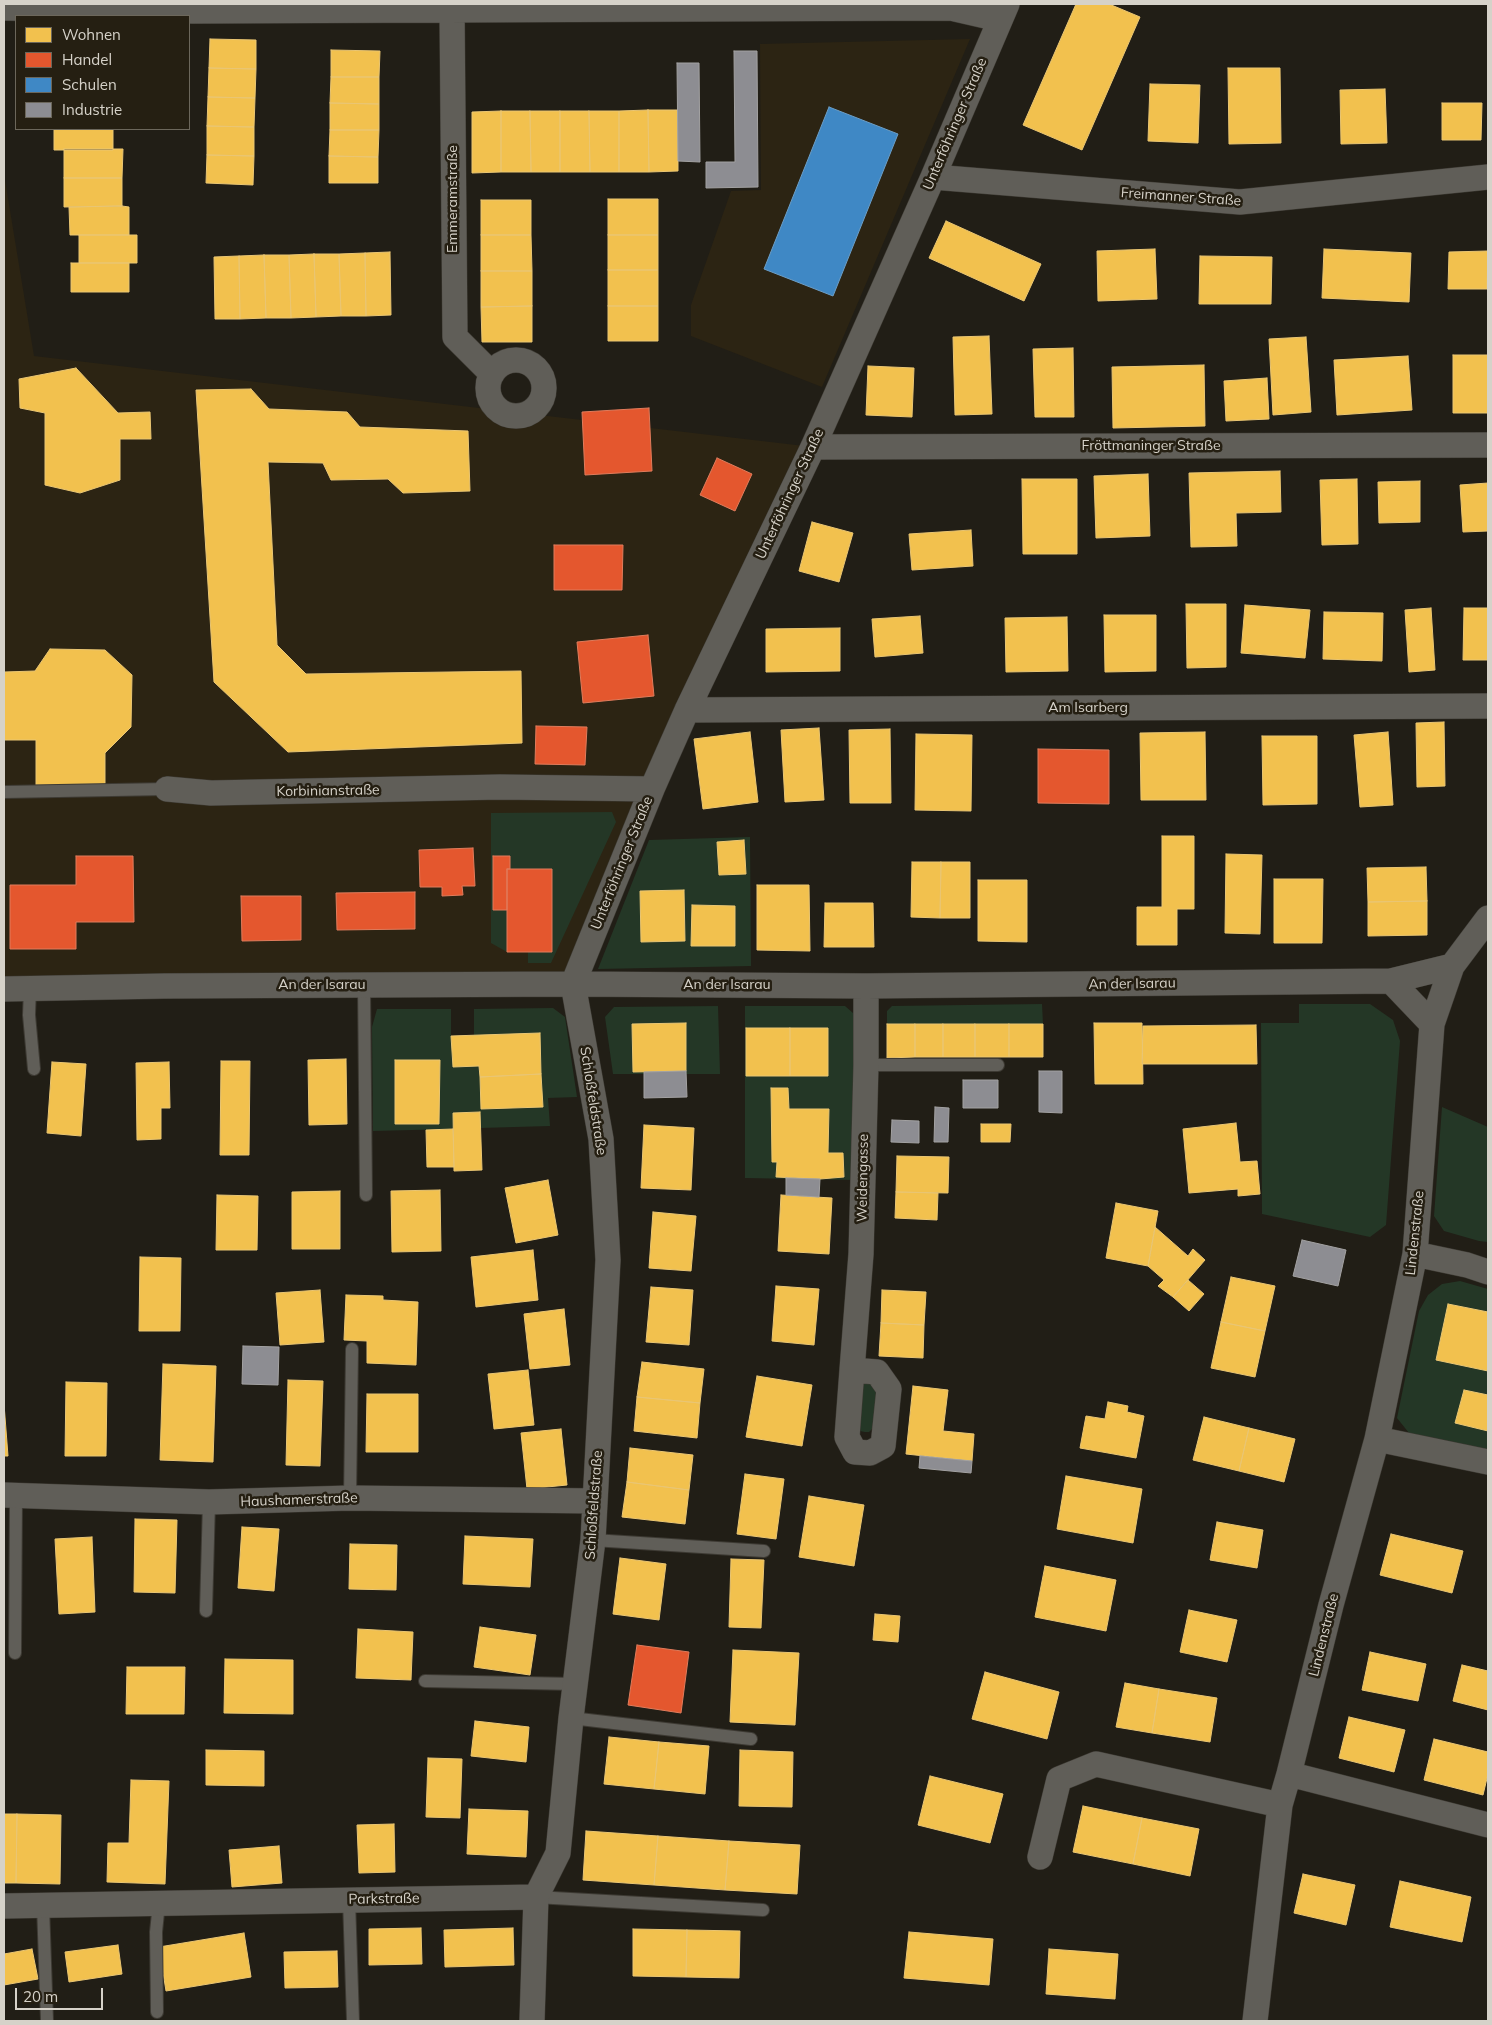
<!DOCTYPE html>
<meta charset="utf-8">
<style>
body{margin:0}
#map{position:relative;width:1492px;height:2025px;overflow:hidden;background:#211e16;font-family:Mulish,sans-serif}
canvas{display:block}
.frame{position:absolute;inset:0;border:5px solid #d6d2c9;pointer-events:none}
.legend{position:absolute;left:15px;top:15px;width:175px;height:115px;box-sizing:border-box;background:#251f12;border:1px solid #6c675b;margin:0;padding:6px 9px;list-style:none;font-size:15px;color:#d6d2c9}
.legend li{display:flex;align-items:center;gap:10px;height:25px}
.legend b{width:25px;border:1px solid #6c675b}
.scale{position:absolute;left:15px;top:1988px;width:88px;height:22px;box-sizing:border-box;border:2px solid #d6d2c9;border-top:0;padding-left:6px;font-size:15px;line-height:18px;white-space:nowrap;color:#d6d2c9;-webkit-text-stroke:4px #251f12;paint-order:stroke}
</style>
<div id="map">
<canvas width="1492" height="2025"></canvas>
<div class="frame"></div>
<ul class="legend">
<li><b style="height:14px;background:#f2c14e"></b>Wohnen</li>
<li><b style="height:14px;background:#e4572e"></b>Handel</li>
<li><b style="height:14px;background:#3f88c5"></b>Schulen</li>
<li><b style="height:14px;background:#8d8d92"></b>Industrie</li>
</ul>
<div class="scale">20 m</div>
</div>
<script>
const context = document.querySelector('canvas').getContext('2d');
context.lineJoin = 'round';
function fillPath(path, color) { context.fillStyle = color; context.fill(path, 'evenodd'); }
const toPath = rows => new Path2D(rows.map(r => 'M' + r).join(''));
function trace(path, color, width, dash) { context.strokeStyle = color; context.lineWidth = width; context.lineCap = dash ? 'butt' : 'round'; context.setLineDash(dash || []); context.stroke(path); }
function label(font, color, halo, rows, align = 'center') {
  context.font = font + ' Mulish,sans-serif'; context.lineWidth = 5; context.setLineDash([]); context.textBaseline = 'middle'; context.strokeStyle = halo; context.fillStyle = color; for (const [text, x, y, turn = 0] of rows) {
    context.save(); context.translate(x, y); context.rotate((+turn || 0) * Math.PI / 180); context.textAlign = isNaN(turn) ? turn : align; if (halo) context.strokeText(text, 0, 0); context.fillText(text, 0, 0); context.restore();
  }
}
const built = toPath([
 [970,39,822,387,691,336,691,305,731,191,761,190,760,44],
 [4,174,34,356,813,447,573,984,4,991]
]);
const green = toPath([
 [612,812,616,822,551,963,528,963,528,952,507,952,491,943,491,813],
 [750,837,751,966,598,969,649,840],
 [1042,1004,1043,1024,887,1024,887,1011,892,1006],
 [1299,1004,1370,1004,1393,1020,1400,1041,1386,1225,1370,1237,1262,1214,1261,1023,1299,1023],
 [718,1006,720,1074,613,1074,605,1017,614,1007],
 [745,1006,845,1006,853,1013,853,1180,745,1178],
 [553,1008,565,1017,577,1097,548,1098,550,1126,480,1128,480,1112,453,1113,453,1129,373,1131,372,1027,377,1009,451,1009,451,1036,474,1035,474,1009],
 [1442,1107,1488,1127,1488,1242,1479,1241,1444,1231,1434,1216],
 [1460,1281,1488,1289,1488,1451,1409,1433,1397,1418,1419,1311,1428,1295,1442,1284],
 [866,1380,877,1387,873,1428,869,1432,865,1432,860,1431,861,1384]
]);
const homes = toPath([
 [1076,4,1109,4,1140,17,1082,150,1023,125,1076,4],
 [210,39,256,40,256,69,209,68,210,39],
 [331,50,380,51,379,77,331,77,331,50],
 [209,68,256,69,255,98,208,97,209,68],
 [1228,68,1280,68,1281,143,1229,144,1228,68],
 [331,77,379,77,379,104,330,103,331,77],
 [1150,84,1200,85,1198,143,1148,141,1150,84],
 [1385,89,1387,143,1341,144,1340,90,1385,89],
 [208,97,255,98,254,127,207,126,208,97],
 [330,103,379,104,379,130,330,130,330,103],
 [1442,103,1482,103,1481,140,1442,140,1442,103],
 [648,110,649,172,619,172,619,111,648,110],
 [648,110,678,110,678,171,649,172,648,110],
 [501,111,501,172,472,173,472,112,501,111],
 [501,111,530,111,531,172,501,172,501,111],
 [530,111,560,111,560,172,531,172,530,111],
 [560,111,589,111,590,172,560,172,560,111],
 [589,111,619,111,619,172,590,172,589,111],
 [207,126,254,127,254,156,207,155,207,126],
 [54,129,113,129,113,150,54,150,54,129],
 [330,130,379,130,378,157,329,156,330,130],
 [64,149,123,149,122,178,64,178,64,149],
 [207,155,254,156,253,185,206,183,207,155],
 [329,156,378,157,378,183,329,183,329,156],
 [64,178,122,178,122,206,64,207,64,178],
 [608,199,658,199,658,235,608,235,608,199],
 [481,200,531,200,531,235,481,235,481,200],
 [122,206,129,207,129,235,70,235,69,207,122,206],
 [946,221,1041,264,1024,301,929,258,946,221],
 [79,235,137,235,137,263,79,263,79,235],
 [481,235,531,235,532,271,481,271,481,235],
 [608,235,658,235,658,270,608,270,608,235],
 [1155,249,1157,299,1098,301,1097,251,1155,249],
 [1324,249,1411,253,1409,302,1322,298,1324,249],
 [1488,251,1487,289,1448,289,1449,252,1488,251],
 [390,252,391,315,366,316,365,253,390,252],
 [365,253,366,316,341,316,339,254,365,253],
 [314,254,339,254,341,316,316,317,314,254],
 [314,254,316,317,291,318,289,255,314,254],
 [264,255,289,255,291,318,266,318,264,255],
 [264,255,266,318,240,319,239,256,264,255],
 [239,256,240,319,215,319,214,257,239,256],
 [1200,256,1272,257,1271,304,1199,304,1200,256],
 [71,263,129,263,129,292,71,292,71,263],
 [608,270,658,270,658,306,608,306,608,270],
 [481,271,532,271,532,306,481,307,481,271],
 [532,306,532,342,482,342,481,307,532,306],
 [608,306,658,306,658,341,608,341,608,306],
 [989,336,992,414,955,415,953,337,989,336],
 [1306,337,1311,412,1273,415,1269,339,1306,337],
 [1073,348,1074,417,1035,417,1033,349,1073,348],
 [1453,355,1488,355,1488,413,1453,413,1453,355],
 [1408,356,1412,410,1337,415,1334,360,1408,356],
 [1204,365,1205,426,1113,428,1112,367,1204,365],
 [868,366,914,368,912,417,866,415,868,366],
 [76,368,118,413,150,412,151,439,120,439,120,480,80,493,45,485,45,413,20,408,19,379,76,368],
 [1267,378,1269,419,1226,421,1224,381,1267,378],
 [251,389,269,409,347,412,360,427,468,431,470,491,403,493,388,479,331,480,323,463,268,462,277,645,306,674,521,671,522,743,288,752,214,682,196,390,251,389],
 [1280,471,1281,512,1236,513,1237,546,1191,547,1189,473,1280,471],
 [1148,474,1150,536,1096,538,1094,476,1148,474],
 [1022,479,1077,479,1077,554,1023,554,1022,479],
 [1357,479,1358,544,1322,545,1320,480,1357,479],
 [1420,481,1420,522,1379,523,1378,482,1420,481],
 [1488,483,1488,531,1463,532,1460,485,1488,483],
 [812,522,853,533,839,582,799,571,812,522],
 [971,530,973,566,912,570,909,534,971,530],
 [1186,604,1226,604,1226,667,1187,668,1186,604],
 [1245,605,1310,610,1305,658,1241,653,1245,605],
 [1431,608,1435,670,1409,672,1405,610,1431,608],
 [1464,608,1488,608,1488,660,1463,660,1464,608],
 [1324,612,1383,613,1382,661,1323,659,1324,612],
 [1104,615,1156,615,1156,671,1105,672,1104,615],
 [920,616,923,653,875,657,872,619,920,616],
 [1067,617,1068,671,1006,672,1005,618,1067,617],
 [840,628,840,671,766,672,766,629,840,628],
 [50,649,105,650,132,675,131,727,105,753,105,784,36,785,36,740,4,740,4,672,35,671,50,649],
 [1444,722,1445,786,1417,787,1416,723,1444,722],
 [819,728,824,800,785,802,781,730,819,728],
 [890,729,891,803,850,803,849,730,890,729],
 [750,732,758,802,703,809,694,739,750,732],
 [1205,732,1206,800,1141,800,1140,733,1205,732],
 [1388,732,1393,805,1360,807,1354,735,1388,732],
 [916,734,972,735,971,811,915,810,916,734],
 [1262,736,1317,736,1317,804,1263,805,1262,736],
 [1162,836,1194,836,1194,909,1177,909,1177,945,1137,945,1137,907,1162,907,1162,836],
 [744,840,746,874,719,875,717,842,744,840],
 [1226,854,1262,855,1260,934,1225,933,1226,854],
 [912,862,941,862,940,918,911,917,912,862],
 [941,862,970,862,970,918,940,918,941,862],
 [1426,867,1427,901,1368,902,1367,868,1426,867],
 [1274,879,1323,879,1322,943,1274,943,1274,879],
 [978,880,1027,880,1027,942,978,941,978,880],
 [757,885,809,885,810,951,757,950,757,885],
 [684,890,685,941,641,942,640,891,684,890],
 [1427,901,1427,935,1368,936,1368,902,1427,901],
 [825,903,873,903,874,947,824,947,825,903],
 [692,905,735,906,735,946,691,946,692,905],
 [686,1023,686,1071,633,1072,632,1024,686,1023],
 [1094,1023,1142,1023,1143,1084,1095,1084,1094,1023],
 [887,1024,915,1024,915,1057,887,1058,887,1024],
 [915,1024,943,1024,943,1057,915,1057,915,1024],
 [943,1024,975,1024,975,1057,943,1057,943,1024],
 [975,1024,1009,1024,1009,1057,975,1057,975,1024],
 [1009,1024,1043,1024,1043,1057,1009,1057,1009,1024],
 [1256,1025,1257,1064,1142,1064,1143,1026,1256,1025],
 [746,1028,790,1028,790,1076,746,1076,746,1028],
 [790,1028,828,1028,828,1076,790,1076,790,1028],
 [540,1033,541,1074,480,1077,479,1066,453,1067,451,1036,540,1033],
 [346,1059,347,1124,309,1125,308,1060,346,1059],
 [395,1060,440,1060,439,1124,395,1124,395,1060],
 [221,1061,250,1061,249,1155,220,1155,221,1061],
 [52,1062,86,1064,81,1136,47,1133,52,1062],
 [169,1062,170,1108,161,1108,161,1139,137,1140,136,1063,169,1062],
 [541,1074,543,1107,481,1109,480,1077,541,1074],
 [771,1088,788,1088,789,1109,829,1109,828,1153,843,1153,844,1177,820,1179,776,1177,777,1162,772,1162,771,1088],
 [480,1112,482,1170,454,1171,453,1113,480,1112],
 [1236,1123,1240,1162,1257,1161,1260,1194,1238,1196,1238,1189,1189,1193,1183,1129,1236,1123],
 [981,1124,1011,1124,1010,1142,981,1142,981,1124],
 [644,1125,694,1128,691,1190,641,1188,644,1125],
 [453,1129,454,1167,427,1167,426,1130,453,1129],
 [897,1156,949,1157,948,1193,896,1192,897,1156],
 [548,1180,558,1235,516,1243,505,1188,548,1180],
 [440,1190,441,1251,392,1252,391,1191,440,1190],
 [340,1191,340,1249,292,1249,292,1192,340,1191],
 [896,1192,938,1193,937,1220,895,1218,896,1192],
 [217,1195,258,1196,257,1250,216,1250,217,1195],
 [781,1195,832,1198,829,1254,778,1251,781,1195],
 [1116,1203,1158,1211,1148,1266,1106,1258,1116,1203],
 [653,1212,696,1216,691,1271,649,1268,653,1212],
 [1155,1227,1188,1256,1193,1249,1205,1260,1173,1297,1158,1286,1164,1280,1148,1266,1155,1227],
 [533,1250,538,1300,476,1307,471,1257,533,1250],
 [140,1257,181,1258,180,1331,139,1331,140,1257],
 [1231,1277,1275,1286,1265,1331,1221,1322,1231,1277],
 [1188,1280,1204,1294,1189,1311,1173,1297,1188,1280],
 [776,1286,819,1289,814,1345,772,1341,776,1286],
 [651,1287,693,1290,689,1345,646,1342,651,1287],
 [320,1290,324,1342,280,1345,276,1293,320,1290],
 [882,1290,926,1292,924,1325,881,1323,882,1290],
 [346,1295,383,1296,383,1300,418,1302,416,1365,367,1363,367,1341,344,1340,346,1295],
 [1448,1304,1488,1312,1488,1371,1436,1360,1448,1304],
 [564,1309,570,1365,530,1369,524,1314,564,1309],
 [1221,1322,1265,1331,1255,1377,1211,1368,1221,1322],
 [881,1323,924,1325,923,1358,879,1356,881,1323],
 [642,1362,704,1369,700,1403,637,1397,642,1362],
 [163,1364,216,1366,213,1462,160,1460,163,1364],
 [528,1370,534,1425,494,1429,488,1374,528,1370],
 [757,1376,812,1385,802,1446,746,1437,757,1376],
 [288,1380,323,1381,320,1466,286,1465,288,1380],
 [66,1382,107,1383,106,1456,65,1456,66,1382],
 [913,1386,948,1390,943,1431,974,1434,972,1461,906,1454,913,1386],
 [1464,1390,1488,1395,1488,1431,1455,1423,1464,1390],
 [367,1394,418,1394,418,1452,366,1452,367,1394],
 [637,1397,700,1403,697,1438,634,1431,637,1397],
 [1108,1402,1128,1406,1127,1412,1144,1416,1136,1458,1080,1448,1086,1416,1105,1419,1108,1402],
 [4,1404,8,1456,4,1456,4,1404],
 [1204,1417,1249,1428,1239,1471,1193,1460,1204,1417],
 [1249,1428,1295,1439,1284,1482,1239,1471,1249,1428],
 [561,1429,567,1485,527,1489,521,1433,561,1429],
 [630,1448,693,1455,689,1490,627,1482,630,1448],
 [745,1474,784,1479,776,1539,737,1534,745,1474],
 [1066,1476,1142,1489,1133,1543,1057,1529,1066,1476],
 [627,1482,689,1490,685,1524,622,1517,627,1482],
 [809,1496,864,1505,854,1566,799,1557,809,1496],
 [135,1519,177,1520,175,1593,134,1592,135,1519],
 [1217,1522,1263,1530,1257,1568,1210,1560,1217,1522],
 [242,1527,279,1529,274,1591,238,1588,242,1527],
 [1391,1534,1463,1551,1452,1593,1380,1575,1391,1534],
 [465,1536,533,1539,530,1587,463,1584,465,1536],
 [92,1537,95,1612,59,1614,55,1539,92,1537],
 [350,1544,397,1545,396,1590,349,1589,350,1544],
 [620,1558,666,1564,659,1620,613,1614,620,1558],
 [731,1559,764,1560,761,1628,729,1627,731,1559],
 [1045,1566,1116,1580,1106,1631,1035,1617,1045,1566],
 [1189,1610,1237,1620,1227,1662,1180,1652,1189,1610],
 [875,1614,900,1616,898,1642,873,1640,875,1614],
 [480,1627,536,1635,530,1675,474,1667,480,1627],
 [358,1629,413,1632,411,1680,356,1678,358,1629],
 [733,1650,799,1653,795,1725,730,1722,733,1650],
 [1370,1652,1426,1664,1418,1701,1362,1690,1370,1652],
 [225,1659,293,1660,293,1714,224,1713,225,1659],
 [1462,1665,1488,1671,1488,1710,1453,1701,1462,1665],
 [127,1667,185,1667,184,1714,126,1714,127,1667],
 [985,1672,1059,1692,1047,1739,972,1719,985,1672],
 [1125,1683,1159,1689,1152,1733,1116,1727,1125,1683],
 [1159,1689,1217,1698,1210,1742,1152,1733,1159,1689],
 [1349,1717,1405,1730,1394,1772,1339,1758,1349,1717],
 [475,1721,529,1727,526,1762,471,1756,475,1721],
 [609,1737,659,1742,654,1789,604,1784,609,1737],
 [1434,1739,1488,1752,1488,1774,1483,1795,1424,1780,1434,1739],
 [659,1742,709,1746,705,1794,654,1789,659,1742],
 [206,1750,264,1751,264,1786,206,1785,206,1750],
 [740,1750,793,1752,792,1807,739,1806,740,1750],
 [428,1758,462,1759,460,1818,426,1817,428,1758],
 [930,1776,1003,1794,990,1843,918,1825,930,1776],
 [131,1780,169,1781,165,1884,107,1882,108,1843,129,1843,131,1780],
 [1083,1806,1142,1818,1133,1864,1073,1852,1083,1806],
 [469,1809,528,1811,526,1857,467,1854,469,1809],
 [4,1814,17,1814,16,1883,4,1883,4,1814],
 [17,1814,61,1815,60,1884,16,1883,17,1814],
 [1142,1818,1199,1829,1190,1876,1133,1864,1142,1818],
 [394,1824,395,1872,359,1873,357,1825,394,1824],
 [586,1831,658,1836,654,1885,583,1880,586,1831],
 [658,1836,729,1841,725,1890,654,1885,658,1836],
 [729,1841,800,1845,797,1894,725,1890,729,1841],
 [279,1846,282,1883,232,1887,229,1850,279,1846],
 [1303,1874,1355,1885,1346,1925,1294,1913,1303,1874],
 [1400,1881,1471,1897,1462,1942,1390,1927,1400,1881],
 [421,1928,422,1964,369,1965,369,1929,421,1928],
 [513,1928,514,1965,445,1967,444,1930,513,1928],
 [633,1929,687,1930,686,1977,633,1976,633,1929],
 [687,1930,740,1931,739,1978,686,1977,687,1930],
 [909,1932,993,1939,989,1985,904,1978,909,1932],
 [244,1933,251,1977,166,1991,159,1947,244,1933],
 [118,1945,122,1974,69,1982,65,1952,118,1945],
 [32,1949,38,1979,4,1985,4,1954,32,1949],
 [1049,1949,1118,1954,1115,1999,1046,1994,1049,1949],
 [337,1951,338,1987,285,1988,284,1952,337,1951]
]);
const shops = toPath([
 [649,408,652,471,585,475,582,412,649,408],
 [717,458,752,474,735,511,700,495,717,458],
 [554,545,623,545,622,590,554,590,554,545],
 [648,635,654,696,583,703,577,642,648,635],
 [536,726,587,727,585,765,535,764,536,726],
 [1038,749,1109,750,1109,804,1038,803,1038,749],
 [473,848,475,886,462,886,463,895,442,896,442,887,420,887,419,850,473,848],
 [76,856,133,856,134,922,76,922,76,949,10,949,10,885,76,885,76,856],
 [493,856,510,856,510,869,507,869,507,910,493,910,493,856],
 [507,869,552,869,552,952,507,952,507,869],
 [415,892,415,929,337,930,336,893,415,892],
 [241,896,301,896,301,940,242,941,241,896],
 [637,1645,689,1652,681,1713,628,1705,637,1645]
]);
const schools = toPath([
 [829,107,898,134,833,296,764,269,829,107]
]);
const industry = toPath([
 [734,51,757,51,758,187,706,188,706,162,735,162,734,51],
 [677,63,699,63,700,162,678,161,677,63],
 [686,1071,687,1097,644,1098,644,1072,686,1071],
 [1039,1071,1062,1071,1062,1113,1039,1112,1039,1071],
 [963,1080,998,1080,998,1108,963,1108,963,1080],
 [935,1107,949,1108,948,1142,934,1142,935,1107],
 [892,1120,919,1121,919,1143,891,1142,892,1120],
 [786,1178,820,1179,819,1197,786,1195,786,1178],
 [1302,1240,1346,1250,1338,1286,1293,1276,1302,1240],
 [243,1346,279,1347,278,1385,242,1384,243,1346],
 [920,1456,972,1461,971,1473,919,1468,920,1456]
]);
const lane = toPath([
 [4,792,167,789],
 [364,985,366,1195],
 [30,988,29,1015,34,1069],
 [866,1065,998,1065],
 [350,1498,352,1349],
 [593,1540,764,1551],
 [206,1611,209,1502],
 [15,1653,16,1495],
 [425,1681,575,1684],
 [571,1718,751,1739],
 [536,1897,763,1910],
 [349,1900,353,2021],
 [43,1905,47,2021],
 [157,2012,156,1932,159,1903]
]);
const street = toPath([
 [4,8,193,11,951,8,999,19],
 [452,9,455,337,492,374],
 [933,177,1240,202,1488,177],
 '488 388a28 28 0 1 1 56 0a28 28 0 1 1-56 0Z',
 [813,447,1488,445],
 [687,710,1488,706],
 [167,789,211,793,500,787,652,789],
 [1391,981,1452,966],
 [4,989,165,986,573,984,866,986,1391,981,1432,1024],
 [1415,1254,1467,1265,1488,1272],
 [852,1370,877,1372,889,1389,883,1446,870,1453,855,1452,847,1437,852,1370,861,1254,866,1065,866,986],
 [1377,1439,1488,1462],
 [4,1495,209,1502,350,1498,595,1501],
 [1289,1774,1488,1825],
 [1040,1857,1059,1779,1096,1764,1280,1805],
 [4,1906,536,1897],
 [532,2021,536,1897,558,1853,571,1718,593,1540,608,1260,601,1139,573,984,652,789,687,710,813,447,933,177,1007,4],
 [1255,2021,1280,1805,1289,1774,1331,1605,1377,1439,1415,1254,1432,1024,1452,966,1488,918]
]);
const streetNames = [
 ["Unterföhringer Straße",955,124,-67],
 ["Freimanner Straße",1181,197,4],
 ["Emmeramstraße",453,199,-90],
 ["Fröttmaninger Straße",1151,446],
 ["Unterföhringer Straße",790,494,-65],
 ["Am Isarberg",1088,708],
 ["Korbinianstraße",328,791,-1],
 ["Unterföhringer Straße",622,863,-68],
 ["An der Isarau",1132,984,-1],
 ["An der Isarau",322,985],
 ["An der Isarau",727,985],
 ["Schloßfeldstraße",593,1101,81],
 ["Weidengasse",863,1178,-89],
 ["Lindenstraße",1415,1233,-84],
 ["Haushamerstraße",299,1500,-2],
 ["Schloßfeldstraße",594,1505,-86],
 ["Lindenstraße",1324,1635,-76],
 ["Parkstraße",384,1899,-1]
];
fillPath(built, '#2c2413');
fillPath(green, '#243726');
fillPath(homes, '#f2c14e');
trace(homes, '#eac673', 1);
fillPath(shops, '#e4572e');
trace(shops, '#e07c5c', 1);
fillPath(schools, '#3f88c5');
trace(schools, '#6c9ec6', 1);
fillPath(industry, '#8d8d92');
trace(industry, '#a3a2a2', 1);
trace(lane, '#3d3a33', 14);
trace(street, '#3d3a33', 26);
trace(lane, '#605e58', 12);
trace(street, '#605e58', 25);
label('14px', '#d6d2c9', '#251f12', streetNames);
</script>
